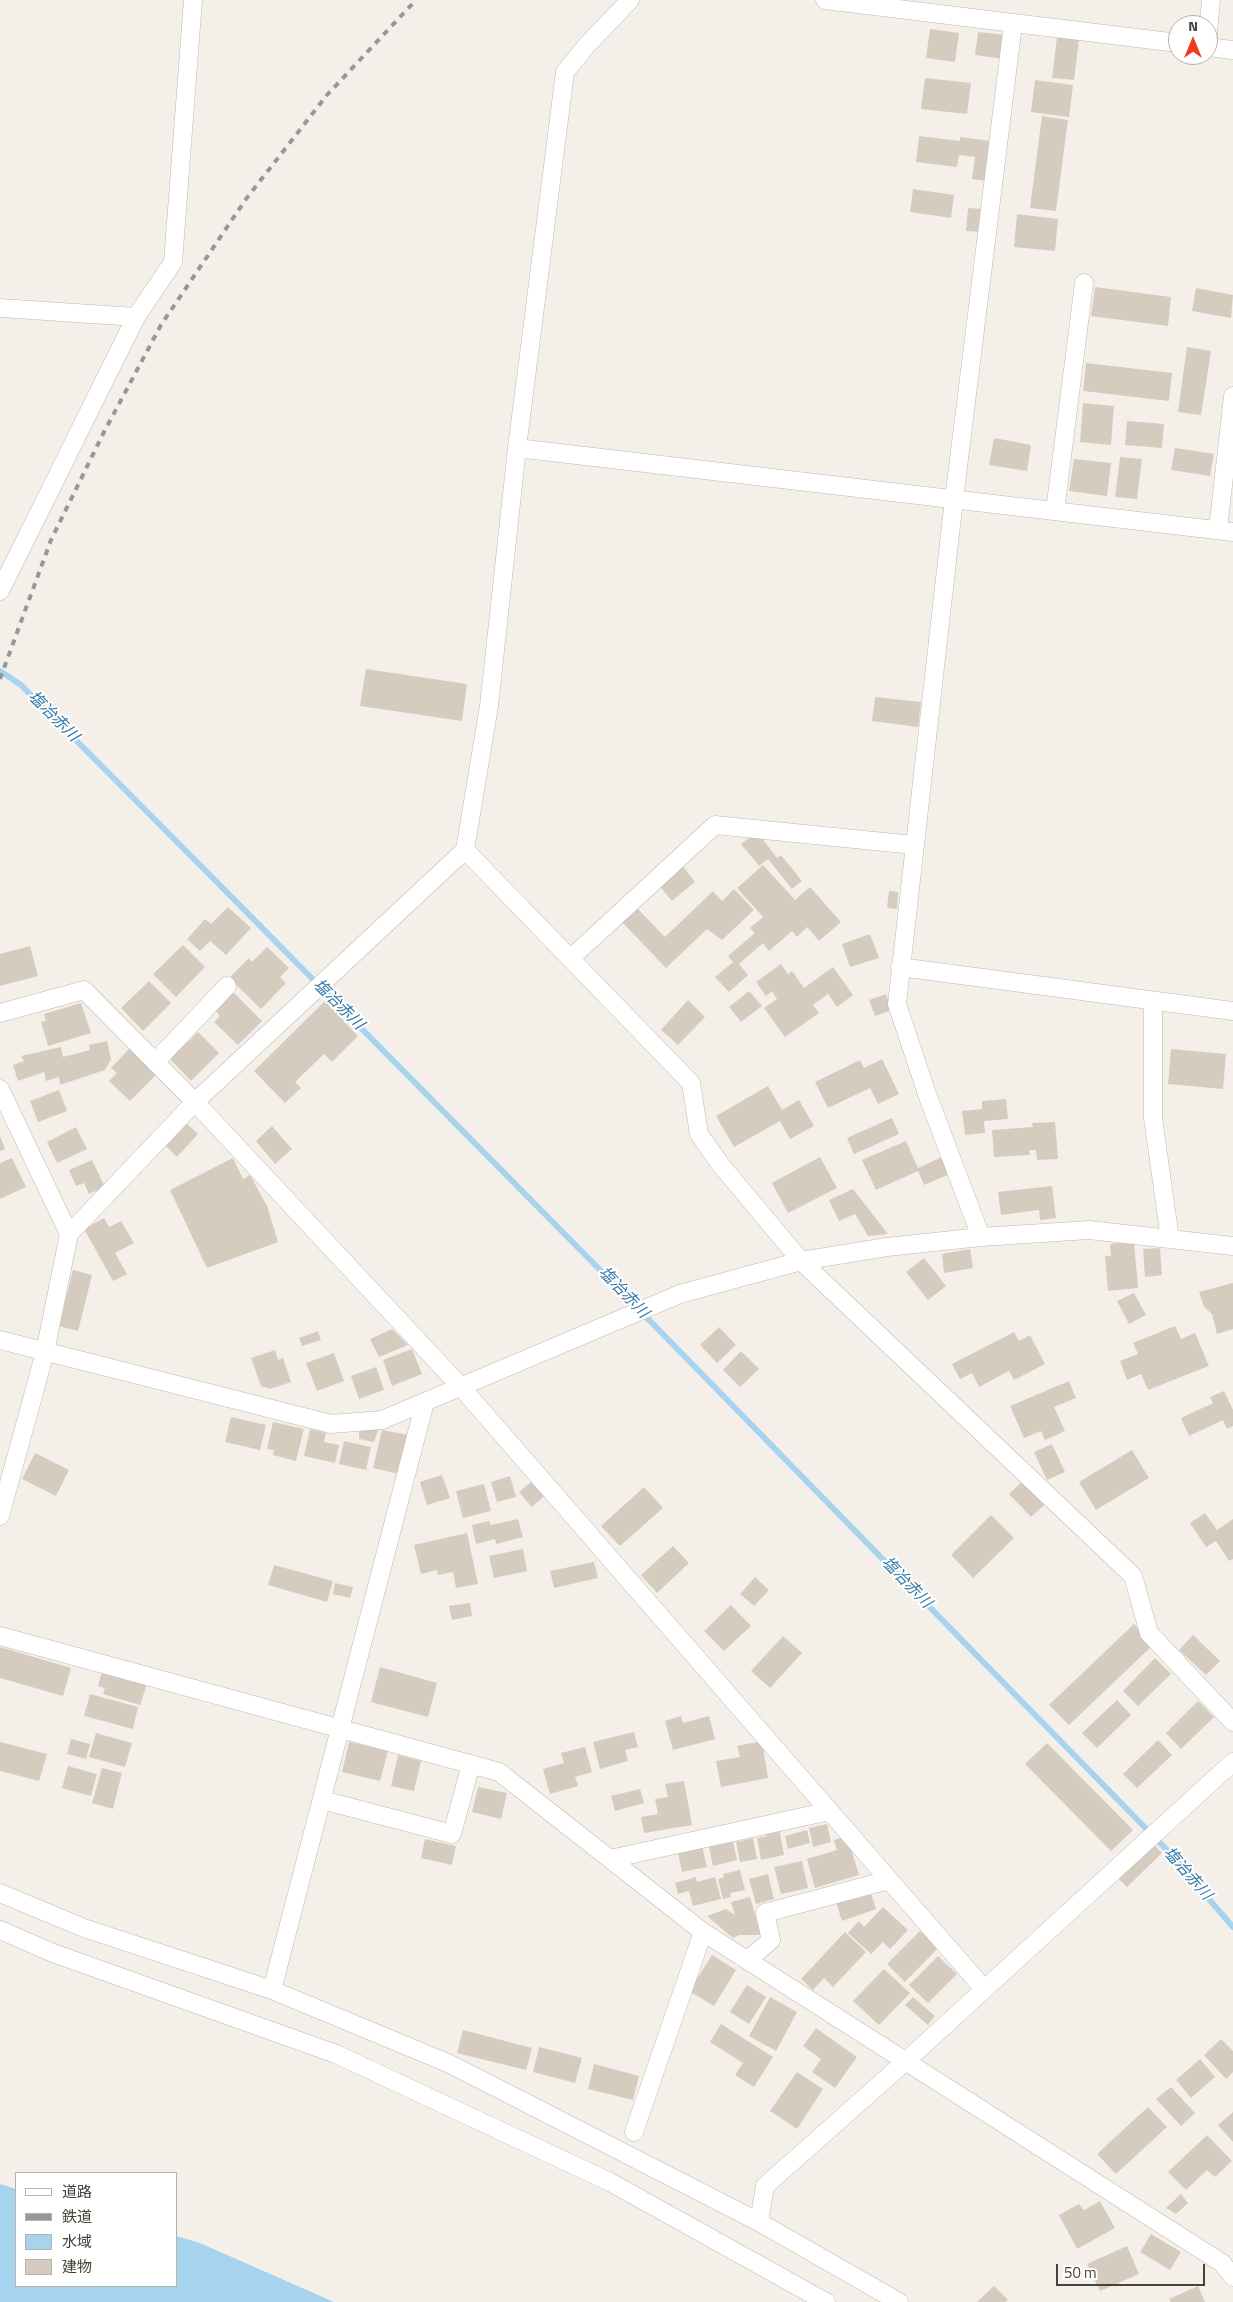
<!DOCTYPE html>
<meta charset="utf-8">
<style>
body{margin:0}
#map{position:relative;width:1233px;height:2302px;overflow:hidden;background:#f4f0e9;font-family:"Titillium Web","Noto Sans JP",sans-serif}
canvas{display:block}
.legend{position:absolute;left:15px;top:2172px;width:162px;height:115px;box-sizing:border-box;background:#fff;border:1px solid #b5b3af;margin:0;padding:6px 9px;list-style:none;font-size:15px;color:#474137}
.legend li{display:flex;align-items:center;gap:10px;height:25px}
.legend b{width:25px;border:1px solid #b5b3af}
.north{position:absolute;left:1168px;top:15px;width:50px;height:50px;box-sizing:border-box;background:#fff;border:1px solid #b5b3af;border-radius:50%;rotate:0deg;font-size:14px;font-weight:700;line-height:20px;text-align:center;color:#474137}
.north::after{content:'';display:block;margin:auto;width:18px;height:22px;background:#f23c22;clip-path:polygon(50% 0,100% 100%,50% 72%,0 100%)}
.scale{position:absolute;left:1056px;top:2264px;width:149px;height:22px;box-sizing:border-box;border:2px solid #474137;border-top:0;padding-left:6px;font-size:15px;line-height:18px;white-space:nowrap;color:#474137;-webkit-text-stroke:4px #fff;paint-order:stroke}
</style>
<div id="map">
<canvas width="1233" height="2302"></canvas>
<ul class="legend">
<li><b style="height:6px;background:#fff"></b>道路</li>
<li><b style="height:6px;background:#979797"></b>鉄道</li>
<li><b style="height:14px;background:#a8d3ee"></b>水域</li>
<li><b style="height:14px;background:#d5ccbf"></b>建物</li>
</ul>
<div class="north">N</div>
<div class="scale">50 m</div>
</div>
<script>
const context = document.querySelector('canvas').getContext('2d');
context.lineJoin = 'round';
function fillPath(path, color) { context.fillStyle = color; context.fill(path, 'evenodd'); }
const toPath = rows => new Path2D(rows.map(r => 'M' + r).join(''));
function trace(path, color, width, dash) { context.strokeStyle = color; context.lineWidth = width; context.lineCap = dash ? 'butt' : 'round'; context.setLineDash(dash || []); context.stroke(path); }
function label(font, color, halo, rows, align = 'center') {
  context.font = font + ' "Titillium Web","Noto Sans JP",sans-serif'; context.lineWidth = 4; context.setLineDash([]); context.textBaseline = 'middle'; context.strokeStyle = halo; context.fillStyle = color; for (const [text, x, y, turn = 0] of rows) {
    context.save(); context.translate(x, y); context.rotate((+turn || 0) * Math.PI / 180); context.textAlign = isNaN(turn) ? turn : align; if (halo) context.strokeText(text, 0, 0); context.fillText(text, 0, 0); context.restore();
  }
}
const water = toPath([
 [0,2184,16,2189,16,2286,176,2286,176,2236,200,2243,334,2302,0,2302]
]);
const stream = toPath([
 [0,671,21,685,195,860,610,1280,1166,1849,1233,1927]
]);
const building = toPath([
 [930,29,959,33,955,62,926,58],
 [978,32,1006,35,1003,59,975,55],
 [1057,37,1079,39,1074,80,1052,78],
 [925,78,971,83,967,114,921,109],
 [1035,80,1073,85,1069,117,1031,112],
 [1042,116,1068,120,1056,211,1030,208],
 [919,136,960,141,960,137,991,141,986,181,972,179,975,157,959,155,957,167,916,162],
 [913,189,954,195,951,218,910,212],
 [968,208,982,209,980,232,966,231],
 [1017,214,1058,219,1055,251,1014,247],
 [1095,287,1171,297,1168,326,1091,316],
 [1196,288,1233,295,1231,318,1192,311],
 [1187,347,1211,351,1201,415,1178,412],
 [1086,363,1172,373,1169,401,1083,391],
 [1083,403,1114,406,1111,445,1080,442],
 [1127,421,1164,424,1162,448,1125,445],
 [994,438,1031,445,1027,471,989,465],
 [1175,448,1214,454,1210,476,1171,470],
 [1120,457,1142,459,1137,499,1115,497],
 [1074,459,1111,463,1107,496,1069,491],
 [366,669,467,684,462,721,360,706],
 [875,697,921,702,918,727,872,721],
 [757,832,777,858,781,855,802,881,792,889,768,859,759,866,741,844],
 [681,864,695,882,672,901,657,883],
 [763,865,795,900,810,887,841,922,819,941,807,927,797,937,792,931,769,951,763,943,739,964,748,975,729,992,715,977,733,962,728,956,755,933,750,928,763,917,737,888],
 [734,889,754,910,722,940,707,929,666,968,621,921,636,907,665,937,713,891,722,901],
 [889,891,898,892,897,909,887,908],
 [228,907,251,928,226,955,210,941,200,951,187,939,205,919,211,924],
 [870,934,879,958,850,967,842,944],
 [183,945,205,967,176,997,153,974],
 [30,946,38,976,0,986,0,954],
 [267,947,289,968,280,977,286,983,261,1009,229,978,249,958,252,962],
 [781,964,788,974,792,971,804,988,833,967,853,995,837,1007,828,994,813,1005,819,1013,785,1037,764,1008,777,999,772,991,766,996,756,982],
 [149,981,171,1003,143,1031,121,1008],
 [749,991,762,1006,741,1022,729,1007],
 [233,992,262,1021,238,1045,214,1022,220,1016,215,1010],
 [886,994,892,1010,875,1016,869,1000],
 [688,1000,705,1017,678,1045,661,1030],
 [325,1001,358,1036,332,1062,324,1054,295,1082,301,1088,285,1103,254,1071],
 [81,1003,91,1033,48,1046,41,1022,46,1021,44,1014],
 [198,1032,219,1053,191,1081,170,1059],
 [107,1041,111,1059,105,1070,60,1085,59,1077,46,1081,44,1072,18,1081,13,1065,24,1061,21,1056,61,1047,63,1057,90,1050,89,1045],
 [130,1048,157,1074,130,1101,109,1081,117,1073,111,1068],
 [1171,1049,1226,1054,1223,1089,1168,1084],
 [882,1059,899,1094,878,1104,870,1088,828,1108,815,1082,860,1060,864,1068],
 [768,1086,782,1110,799,1100,814,1126,790,1139,780,1121,734,1147,716,1116],
 [59,1090,67,1111,38,1122,30,1101],
 [1006,1099,1008,1119,984,1121,985,1133,965,1135,962,1111,982,1109,982,1101],
 [892,1118,899,1134,854,1154,847,1138],
 [1055,1122,1058,1159,1037,1160,1036,1150,1029,1150,1030,1155,994,1157,992,1130,1033,1127,1032,1123],
 [187,1124,198,1134,177,1157,166,1146],
 [272,1126,292,1149,275,1164,256,1141],
 [76,1127,87,1149,57,1163,47,1142],
 [0,1136,5,1149,0,1151],
 [906,1141,918,1168,942,1157,950,1174,924,1185,918,1171,876,1190,862,1160],
 [820,1157,837,1188,788,1213,772,1183],
 [12,1158,26,1187,0,1199,0,1163],
 [233,1158,243,1179,250,1175,267,1206,278,1242,207,1268,170,1190],
 [92,1160,105,1187,89,1194,84,1183,76,1186,69,1170],
 [1052,1186,1056,1218,1040,1220,1039,1210,1001,1215,998,1192],
 [853,1189,888,1234,868,1236,855,1214,839,1221,829,1200],
 [104,1218,109,1227,121,1221,134,1243,115,1253,127,1274,113,1281,84,1229],
 [1134,1242,1138,1288,1108,1291,1105,1256,1111,1256,1110,1244],
 [1160,1248,1162,1275,1145,1277,1143,1249],
 [970,1249,973,1268,944,1273,942,1254],
 [924,1258,946,1286,928,1300,906,1272],
 [73,1270,92,1275,78,1331,59,1326],
 [1233,1283,1233,1329,1217,1334,1212,1314,1204,1307,1199,1292],
 [1134,1293,1146,1315,1129,1324,1117,1301],
 [1175,1326,1181,1339,1195,1333,1209,1366,1148,1390,1141,1374,1127,1380,1120,1361,1138,1354,1133,1343],
 [719,1327,736,1345,717,1363,700,1345],
 [392,1329,408,1345,379,1357,370,1339],
 [318,1331,321,1340,302,1346,299,1338],
 [1014,1332,1019,1341,1030,1335,1045,1364,1014,1380,1009,1371,979,1387,972,1373,960,1379,952,1364],
 [412,1349,422,1374,392,1386,383,1360],
 [275,1350,278,1360,283,1358,291,1382,270,1389,261,1386,251,1358],
 [741,1351,759,1369,740,1387,723,1370],
 [334,1353,344,1381,317,1391,306,1363],
 [376,1367,384,1390,359,1399,351,1376],
 [1069,1381,1076,1398,1054,1407,1065,1431,1045,1440,1041,1431,1024,1438,1010,1406],
 [1224,1391,1233,1410,1233,1426,1227,1429,1223,1420,1189,1436,1181,1418,1213,1403,1210,1397],
 [231,1417,266,1425,260,1450,225,1442],
 [273,1422,304,1429,296,1461,273,1455,274,1450,267,1449],
 [379,1427,374,1442,359,1439,359,1429],
 [310,1429,326,1433,324,1442,339,1445,335,1463,304,1456],
 [382,1430,408,1435,399,1474,373,1468],
 [344,1441,371,1447,366,1470,339,1464],
 [1052,1444,1065,1472,1047,1480,1034,1452],
 [1132,1450,1149,1478,1096,1510,1079,1482],
 [35,1453,69,1470,56,1496,22,1479],
 [442,1475,450,1498,427,1505,420,1482],
 [510,1476,516,1497,497,1502,491,1482],
 [531,1482,544,1496,532,1507,519,1492],
 [1022,1482,1044,1505,1031,1517,1009,1494],
 [484,1484,491,1511,463,1518,456,1491],
 [644,1487,663,1508,620,1546,601,1526],
 [1205,1513,1217,1530,1233,1519,1233,1559,1229,1561,1216,1541,1206,1547,1190,1523],
 [991,1515,1014,1538,973,1578,951,1555],
 [518,1519,523,1537,496,1544,495,1539,476,1544,472,1525,489,1521,491,1525],
 [467,1533,478,1584,456,1588,453,1572,438,1575,437,1570,421,1574,414,1545],
 [673,1546,689,1563,657,1593,641,1575],
 [523,1549,527,1571,494,1578,489,1556],
 [594,1562,598,1578,554,1588,550,1571],
 [274,1565,333,1581,327,1602,268,1585],
 [755,1577,769,1590,754,1606,740,1594],
 [335,1583,353,1587,350,1598,333,1594],
 [470,1603,472,1616,452,1620,449,1606],
 [731,1605,751,1626,724,1651,704,1631],
 [1134,1624,1153,1645,1069,1725,1049,1705],
 [1193,1635,1220,1661,1206,1675,1179,1650],
 [783,1636,802,1653,770,1688,751,1671],
 [0,1647,71,1668,63,1696,0,1678],
 [1155,1658,1171,1674,1138,1706,1123,1691],
 [380,1667,437,1683,428,1717,371,1702],
 [102,1671,147,1684,140,1705,103,1694,105,1688,98,1686],
 [90,1694,138,1707,133,1729,84,1716],
 [1117,1700,1131,1715,1097,1748,1082,1733],
 [1198,1701,1214,1717,1181,1749,1166,1733],
 [681,1716,683,1723,709,1716,715,1739,673,1750,665,1721],
 [634,1732,638,1747,625,1750,628,1761,600,1769,593,1742],
 [96,1733,132,1743,125,1767,89,1757],
 [71,1739,90,1744,86,1759,67,1754],
 [1158,1740,1172,1755,1137,1788,1123,1774],
 [762,1741,768,1778,721,1787,716,1761,740,1757,737,1746],
 [0,1742,47,1754,39,1781,0,1771],
 [349,1742,388,1751,380,1781,342,1772],
 [1047,1743,1133,1830,1111,1851,1025,1764],
 [585,1747,592,1772,575,1777,578,1786,550,1794,543,1769,564,1763,561,1753],
 [398,1755,421,1761,414,1791,391,1786],
 [68,1766,97,1774,91,1796,62,1788],
 [102,1768,122,1773,113,1809,92,1803],
 [684,1781,692,1825,644,1833,641,1817,658,1814,655,1799,668,1797,665,1784],
 [478,1787,507,1793,501,1819,472,1812],
 [640,1789,644,1803,615,1811,611,1796],
 [827,1824,831,1842,813,1847,809,1828],
 [779,1828,784,1855,761,1860,757,1838,767,1836,766,1831],
 [807,1830,810,1843,788,1849,785,1836],
 [847,1836,859,1875,815,1888,807,1859,837,1850,834,1840],
 [753,1838,757,1859,740,1862,736,1842],
 [425,1839,456,1846,452,1865,421,1858],
 [733,1842,737,1860,713,1866,709,1847],
 [1151,1842,1162,1853,1127,1887,1116,1876],
 [702,1846,707,1867,682,1872,678,1852],
 [802,1861,808,1888,781,1894,774,1867],
 [740,1870,745,1890,730,1893,731,1897,723,1899,718,1879,724,1877,723,1874],
 [768,1874,774,1899,756,1904,749,1879],
 [696,1877,697,1882,715,1877,721,1899,693,1906,689,1891,678,1894,675,1883],
 [870,1890,876,1909,842,1921,836,1902],
 [750,1897,761,1935,739,1935,733,1938,707,1916,726,1909,735,1915,731,1902],
 [883,1907,908,1930,890,1949,883,1942,871,1954,848,1933,859,1921,864,1927],
 [920,1931,938,1948,905,1982,887,1964],
 [845,1932,866,1952,833,1987,824,1978,813,1990,801,1979],
 [712,1955,736,1970,714,2006,689,1991],
 [938,1956,957,1974,928,2003,909,1985],
 [884,1969,910,1993,879,2025,853,2001],
 [747,1985,766,1997,749,2024,730,2012],
 [770,1997,797,2012,776,2051,749,2036],
 [913,1997,935,2016,928,2025,905,2005],
 [721,2024,773,2057,754,2087,735,2075,743,2063,710,2042],
 [816,2028,857,2057,835,2088,812,2072,821,2059,803,2046],
 [463,2030,532,2048,526,2070,457,2053],
 [1221,2039,1233,2051,1233,2072,1226,2079,1204,2055],
 [539,2047,582,2058,575,2083,533,2072],
 [1200,2059,1215,2077,1191,2098,1176,2080],
 [594,2064,639,2076,633,2100,588,2089],
 [797,2072,823,2089,797,2129,770,2111],
 [1171,2087,1195,2113,1181,2126,1156,2099],
 [1148,2107,1167,2127,1116,2174,1097,2154],
 [1233,2112,1233,2142,1218,2125],
 [1207,2135,1232,2161,1215,2177,1207,2170,1186,2190,1168,2172],
 [1181,2194,1188,2203,1176,2214,1166,2208],
 [1100,2201,1115,2228,1077,2249,1059,2215,1079,2204,1084,2210],
 [1151,2234,1181,2252,1170,2270,1140,2252],
 [1127,2246,1139,2274,1100,2291,1087,2264],
 [994,2286,1008,2300,1005,2302,977,2302],
 [1198,2286,1205,2302,1171,2302,1169,2299]
]);
const minor = toPath([
 [825,0,1178,43],
 [1208,32,1211,0],
 [1208,47,1233,50],
 [0,308,136,317],
 [517,448,1233,532],
 [1055,511,1084,283],
 [1218,530,1233,396],
 [0,591,136,317,173,262,193,0],
 [465,850,691,1083,699,1134,720,1164,801,1261,1133,1576,1149,1633,1233,1722],
 [571,958,715,825,914,845],
 [900,967,1233,1011],
 [1153,1001,1153,1118,1170,1239],
 [0,1013,84,990,195,1102,462,1388,984,1989],
 [155,1062,227,986],
 [0,1089,69,1234],
 [981,1237,927,1094,897,1004,954,499,1013,24],
 [0,1340,331,1424,382,1420,680,1294,801,1261,887,1247,981,1237,1089,1230,1233,1246],
 [0,1516,45,1352,69,1234,195,1102,465,850,489,706,517,448,565,72,587,45,630,0],
 [0,1636,499,1772,703,1932,1222,2263,1233,2277],
 [322,1800,452,1834,471,1764],
 [610,1859,830,1811],
 [0,1893,84,1928,272,1990,450,2064,759,2222,899,2302],
 [0,1930,53,1953,336,2054,610,2182,826,2302],
 [748,1960,771,1940,765,1913,889,1880],
 [272,1990,425,1402],
 [634,2132,703,1932],
 [759,2222,765,2186,906,2061,1233,1762]
]);
const rail = toPath([
 [0,679,51,540,104,432,161,325,246,199,327,95,416,0]
]);
const waterNames = [
 ["塩冶赤川",53,717,45],
 ["塩冶赤川",338,1005,45],
 ["塩冶赤川",623,1293,46],
 ["塩冶赤川",906,1583,46],
 ["塩冶赤川",1187,1874,49]
];
fillPath(water, '#a8d3ee');
trace(stream, '#a8d3ee', 6);
fillPath(building, '#d5ccbf');
trace(minor, '#bfb8ac', 19);
trace(minor, '#fff', 18);
trace(rail, '#979797', 4, [6, 6]);
label('italic 16px', '#3279a8', '#fff', waterNames);
</script>
